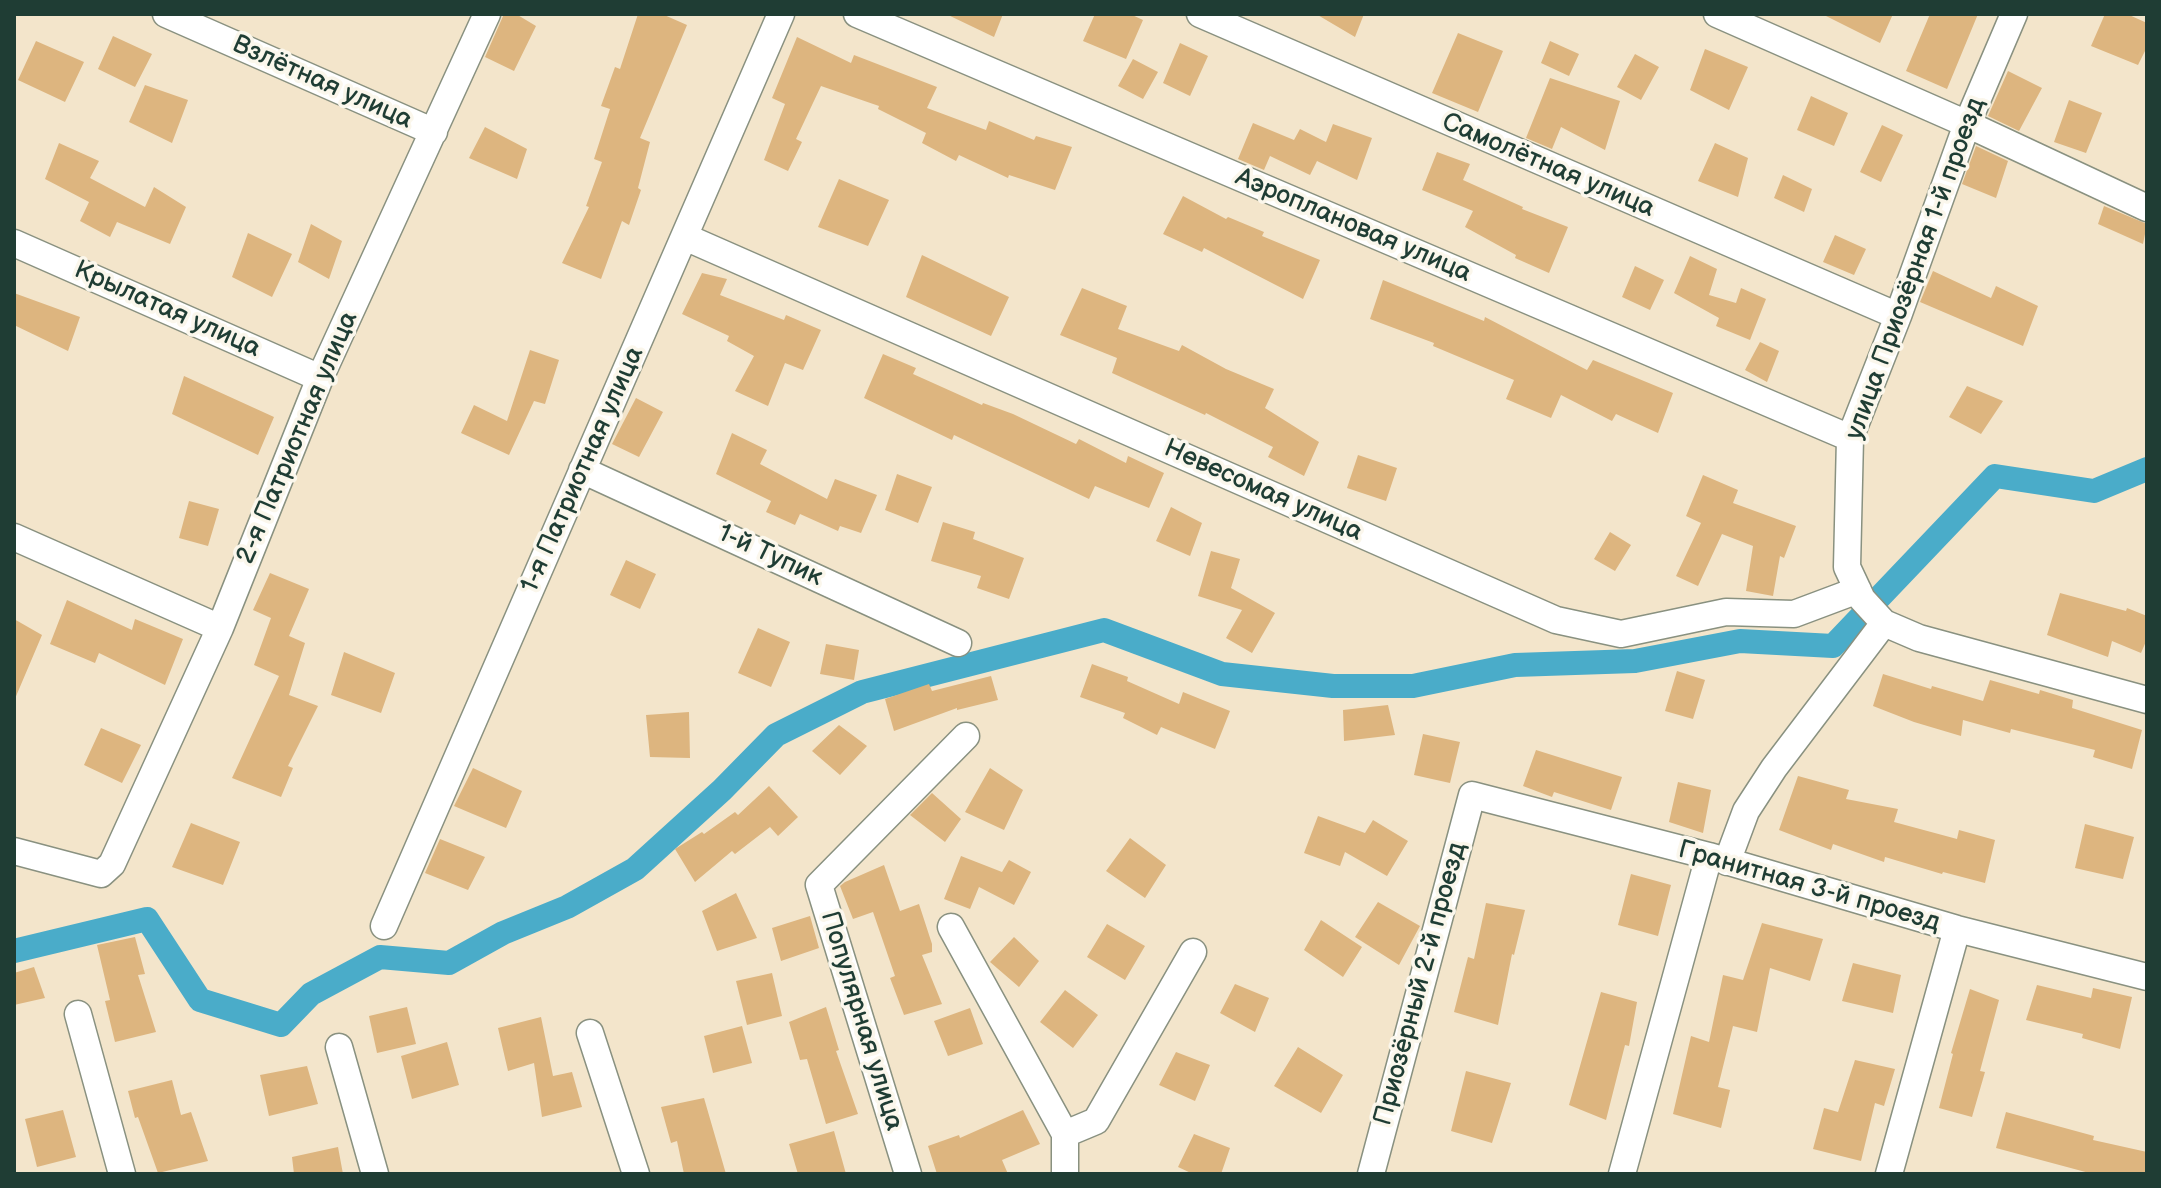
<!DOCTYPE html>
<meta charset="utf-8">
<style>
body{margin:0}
#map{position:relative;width:2161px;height:1188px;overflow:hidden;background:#f3e5cb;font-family:"Balsamiq Sans",sans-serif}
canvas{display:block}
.frame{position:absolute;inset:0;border:16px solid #1f3d34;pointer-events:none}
</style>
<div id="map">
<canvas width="2161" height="1188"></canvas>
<div class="frame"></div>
</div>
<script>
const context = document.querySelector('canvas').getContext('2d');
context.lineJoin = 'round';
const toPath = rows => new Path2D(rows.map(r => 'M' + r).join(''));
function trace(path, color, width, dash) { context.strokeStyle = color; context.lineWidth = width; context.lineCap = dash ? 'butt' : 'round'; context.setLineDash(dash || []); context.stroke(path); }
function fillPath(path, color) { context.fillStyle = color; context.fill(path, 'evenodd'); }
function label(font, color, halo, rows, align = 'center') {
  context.font = font + ' "Balsamiq Sans",sans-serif'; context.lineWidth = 7; context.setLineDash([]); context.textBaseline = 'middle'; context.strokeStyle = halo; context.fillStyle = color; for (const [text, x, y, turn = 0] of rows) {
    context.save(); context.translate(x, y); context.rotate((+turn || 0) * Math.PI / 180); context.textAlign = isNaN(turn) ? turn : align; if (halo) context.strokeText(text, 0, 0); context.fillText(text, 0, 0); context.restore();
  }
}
const canal = toPath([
 [14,951,147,919,200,1000,281,1025,311,994,380,957,449,963,503,933,567,907,635,869,722,790,776,735,862,692,1104,630,1222,674,1333,686,1413,686,1515,665,1635,661,1740,641,1833,646,1995,476,2094,491,2147,469]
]);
const building = toPath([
 [504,14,516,14,536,26,514,71,485,57],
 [638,14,662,14,687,25,640,138,650,142,638,188,641,190,629,225,622,221,601,279,562,263,589,207,586,206,602,162,594,159,610,109,601,106,615,67,620,69],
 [946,14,1003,14,994,37],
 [1095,14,1130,14,1143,20,1126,59,1083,41],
 [1316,14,1364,14,1355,37],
 [1822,14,1893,14,1880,43],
 [1930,14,1978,14,1947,89,1906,71],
 [2105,14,2127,14,2147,23,2147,47,2138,65,2091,46],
 [1458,33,1503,51,1478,112,1432,93],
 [113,36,152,54,135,87,98,69],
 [797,37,851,63,854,55,937,87,927,108,986,130,989,121,1034,140,1036,136,1072,147,1055,190,1009,175,1008,178,959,155,956,161,922,143,926,133,878,109,879,106,821,86,796,139,802,142,788,171,764,160,785,104,772,98],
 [36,41,84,62,65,102,18,80],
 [1550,41,1579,54,1569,76,1541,63],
 [1180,43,1208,56,1190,96,1163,83],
 [1705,49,1748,67,1729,110,1690,90],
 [1635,54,1659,67,1641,100,1617,87],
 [1133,59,1158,72,1143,99,1118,86],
 [2008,71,2042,88,2019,131,1988,116],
 [1550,78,1620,101,1605,150,1561,127,1552,149,1526,138],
 [145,85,188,100,172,143,129,122],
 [1811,96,1848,113,1834,146,1797,130],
 [2069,100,2102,113,2086,153,2054,142],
 [1253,123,1294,140,1300,129,1326,142,1333,124,1372,138,1357,180,1317,161,1310,175,1270,156,1264,170,1238,159],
 [1882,125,1903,135,1881,182,1860,172],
 [485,127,527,149,517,179,469,158],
 [59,143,99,161,90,178,145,207,154,187,186,207,170,244,117,222,110,237,80,221,89,202,45,179],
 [1715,143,1748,158,1738,197,1698,181],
 [1976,146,2008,161,1996,198,1962,184],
 [1437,152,1470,164,1463,180,1523,207,1522,209,1568,227,1549,273,1515,258,1516,255,1465,227,1473,211,1422,190],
 [1783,175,1812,189,1804,212,1774,198],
 [839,179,889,200,868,246,818,227],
 [1183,196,1226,219,1228,217,1264,232,1262,236,1320,260,1303,299,1204,248,1202,252,1163,234],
 [2104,206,2147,224,2143,244,2098,224],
 [311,224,342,241,329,279,298,262],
 [248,233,292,254,272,297,232,277],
 [1835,235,1866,249,1854,275,1823,262],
 [922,255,1009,297,991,336,906,297],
 [1690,256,1717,269,1709,295,1736,303,1741,288,1766,299,1750,340,1716,326,1719,318,1674,293],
 [1635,266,1664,280,1650,310,1622,297],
 [1933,271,1991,298,1996,286,2038,306,2023,346,1920,302],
 [702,273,727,279,720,295,784,320,786,315,821,330,803,370,785,363,768,406,735,391,754,356,727,341,729,336,682,314],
 [1383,280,1484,321,1485,317,1587,370,1593,360,1673,393,1658,433,1616,414,1612,421,1561,395,1551,418,1506,399,1514,380,1433,346,1434,343,1370,319],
 [1082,288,1127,306,1118,329,1179,351,1182,345,1226,369,1274,389,1265,408,1319,442,1304,476,1268,457,1273,447,1206,413,1205,415,1112,373,1117,358,1060,335],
 [14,293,80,317,68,351,14,325],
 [1760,342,1779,351,1767,382,1745,370],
 [530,350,559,360,545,404,534,401,509,455,461,433,474,405,507,421],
 [883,354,916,368,913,374,982,405,983,403,1013,414,1076,444,1079,439,1126,463,1128,456,1164,473,1149,508,1095,486,1089,499,954,435,952,440,864,398],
 [184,376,274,417,258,455,172,414],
 [1967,386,2003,401,1981,434,1949,417],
 [636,398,663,412,639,457,612,444],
 [732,433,767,450,760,464,827,499,835,479,877,495,861,533,840,526,838,531,800,514,795,525,766,512,771,501,716,474],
 [1358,455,1397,468,1386,501,1347,488],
 [897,474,932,487,918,523,885,510],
 [1703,475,1738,490,1733,503,1796,526,1784,558,1780,556,1773,596,1746,591,1753,546,1722,534,1698,586,1676,576,1701,523,1686,516],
 [189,501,219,509,208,546,179,538],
 [1171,507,1202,523,1190,556,1156,541],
 [943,522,975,532,973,539,1024,558,1009,599,977,588,981,576,931,561],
 [1610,532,1631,545,1615,571,1594,559],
 [1211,551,1240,559,1231,588,1275,613,1252,653,1226,638,1242,610,1198,596],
 [626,560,656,574,640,609,610,595],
 [270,573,309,589,289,636,305,643,289,695,318,706,288,766,293,768,281,797,232,778,279,676,254,665,271,618,253,610],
 [2060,593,2126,611,2127,608,2147,616,2147,639,2141,653,2112,641,2108,657,2047,635],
 [67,600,132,630,135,619,183,639,165,685,99,653,95,663,50,644],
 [14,619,42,635,14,701],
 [758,628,790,642,771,687,738,673],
 [826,644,859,650,854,680,820,674],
 [344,652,395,673,381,713,331,695],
 [1092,664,1128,677,1127,681,1179,704,1183,692,1230,711,1215,749,1161,727,1157,735,1123,718,1125,713,1080,697],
 [1677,671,1705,680,1693,719,1665,711],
 [1883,674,1931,689,1932,686,1983,701,1990,680,2039,694,2040,690,2073,700,2072,708,2142,730,2132,769,2093,757,2095,750,2011,729,2010,733,1963,720,1961,736,1914,722,1873,706],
 [991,676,998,700,957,710,957,708,894,731,885,699,929,684,932,691],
 [1388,705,1395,735,1344,741,1343,710],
 [689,712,690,758,650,757,646,715],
 [839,725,867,746,840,775,812,751],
 [101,728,141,745,122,783,84,765],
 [1423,734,1460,742,1450,783,1414,775],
 [1536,750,1622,777,1611,810,1554,792,1552,797,1523,786],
 [473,768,522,791,506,828,454,806],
 [990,768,1023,790,1004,830,965,812],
 [1798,776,1849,790,1846,799,1898,809,1894,822,1957,839,1959,830,1995,840,1985,883,1943,872,1942,874,1885,857,1884,862,1833,844,1831,850,1779,830],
 [1678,782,1711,790,1703,833,1669,822],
 [769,786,798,817,778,836,770,827,735,854,732,851,695,882,675,849,702,832,704,834,735,812,738,815],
 [932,793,961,819,945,842,910,815],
 [1318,816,1365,833,1373,820,1408,841,1387,876,1345,852,1340,866,1304,853],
 [191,823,240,842,223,885,172,867],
 [2085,824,2134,837,2123,879,2075,868],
 [1130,838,1166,865,1145,898,1106,871],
 [440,839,485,857,468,890,425,873],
 [961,856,1002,872,1009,860,1031,872,1014,905,979,887,970,909,944,899],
 [884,865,900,911,919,904,932,944,932,952,922,955,942,1004,904,1015,890,978,895,976,873,912,853,919,840,886,845,882],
 [1631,874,1671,885,1658,936,1618,925],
 [736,893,757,938,717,951,702,911],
 [1378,902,1420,926,1399,965,1355,937],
 [1486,903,1525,910,1514,955,1512,954,1498,1025,1454,1012,1468,957,1474,959],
 [810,916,819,948,781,961,772,928],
 [1321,920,1362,947,1343,977,1304,950],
 [1762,923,1823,939,1810,981,1770,968,1757,1032,1733,1026,1718,1087,1730,1090,1721,1128,1673,1114,1691,1036,1709,1042,1723,975,1743,980],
 [1107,924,1145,946,1125,980,1087,957],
 [135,937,145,974,138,975,156,1032,115,1042,105,1001,110,1000,97,945],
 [1014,937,1039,961,1019,987,990,962],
 [1853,963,1901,975,1893,1013,1842,1001],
 [34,967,45,998,14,1005,14,973],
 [772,973,782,1016,747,1025,736,981],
 [1235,984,1269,998,1255,1032,1220,1013],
 [2037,985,2091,998,2093,988,2132,997,2120,1049,2082,1038,2083,1034,2026,1020],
 [1970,989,1999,1000,1980,1071,1985,1072,1972,1117,1939,1108,1953,1054,1951,1053],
 [1065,990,1098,1015,1073,1048,1040,1022],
 [1601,992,1637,1002,1629,1046,1625,1045,1606,1120,1569,1105],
 [407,1007,416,1044,377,1053,369,1016],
 [826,1007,839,1050,836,1051,858,1114,826,1124,807,1059,800,1060,789,1022],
 [970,1008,983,1044,948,1056,934,1021],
 [541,1017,553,1076,572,1072,582,1107,542,1117,534,1063,508,1071,498,1028],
 [742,1026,752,1063,713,1073,704,1036],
 [447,1042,459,1085,412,1099,401,1056],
 [1298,1047,1343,1075,1321,1113,1274,1086],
 [1176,1052,1210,1065,1195,1101,1159,1085],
 [1855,1060,1895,1069,1884,1106,1875,1103,1861,1161,1813,1149,1824,1108,1838,1112],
 [307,1066,318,1104,269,1116,260,1075],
 [1466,1071,1511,1083,1492,1143,1451,1131],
 [172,1080,181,1115,191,1112,208,1161,158,1173,138,1117,135,1118,128,1091],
 [704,1098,726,1174,684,1174,677,1141,671,1143,661,1107],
 [63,1110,76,1157,37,1167,25,1119],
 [1023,1110,1040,1144,1002,1160,1008,1174,937,1174,928,1146,959,1135,960,1138],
 [2006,1112,2094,1136,2093,1140,2147,1152,2147,1174,2093,1174,1996,1148],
 [834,1131,846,1174,798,1174,789,1144],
 [1194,1134,1230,1148,1221,1174,1193,1174,1178,1167],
 [338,1147,343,1174,294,1174,292,1157]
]);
const street = toPath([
 [166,14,434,132],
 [857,14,1850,438],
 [1200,14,1898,316],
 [1717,14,1967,124,2147,208],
 [2014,14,1967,124,1898,316,1850,438,1847,567,1862,599,1884,623,1919,638,2147,700],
 [685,237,1556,620,1621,634,1726,612,1794,614,1858,590],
 [14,243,320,378],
 [582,470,958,643],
 [14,537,220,628],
 [14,851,101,874,112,864,220,628,320,378,487,14],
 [1727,862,1746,811,1774,768,1884,623],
 [384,926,781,14],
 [951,927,1065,1134,1065,1174],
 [78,1014,122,1174],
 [590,1033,636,1174],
 [339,1047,375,1174],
 [1065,1134,1096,1121,1193,952],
 [908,1174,819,885,966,736],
 [1371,1174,1472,795,1709,856,1957,929,2147,977],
 [1622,1174,1709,856],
 [1889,1174,1957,929]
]);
const streetNames = [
 ["Взлётная улица",322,83,24],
 ["Самолётная улица",1548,166,23],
 ["Аэроплановая улица",1353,226,23],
 ["улица Приозёрная 1-й проезд",1916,269,-70],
 ["Крылатая улица",167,310,24],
 ["2-я Патриотная улица",298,438,-67],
 ["1-я Патриотная улица",583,470,-66],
 ["Невесомая улица",1263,491,24],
 ["1-й Тупик",770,556,25],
 ["Гранитная 3-й проезд",1809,887,16],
 ["Приозёрный 2-й проезд",1421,984,-75],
 ["Популярная улица",861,1021,73]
];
trace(canal, '#4aacc9', 24);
fillPath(building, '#ddb57f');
trace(street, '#899180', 29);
trace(street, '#fff', 26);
label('26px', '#1f3d34', '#fbf7ec', streetNames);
</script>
